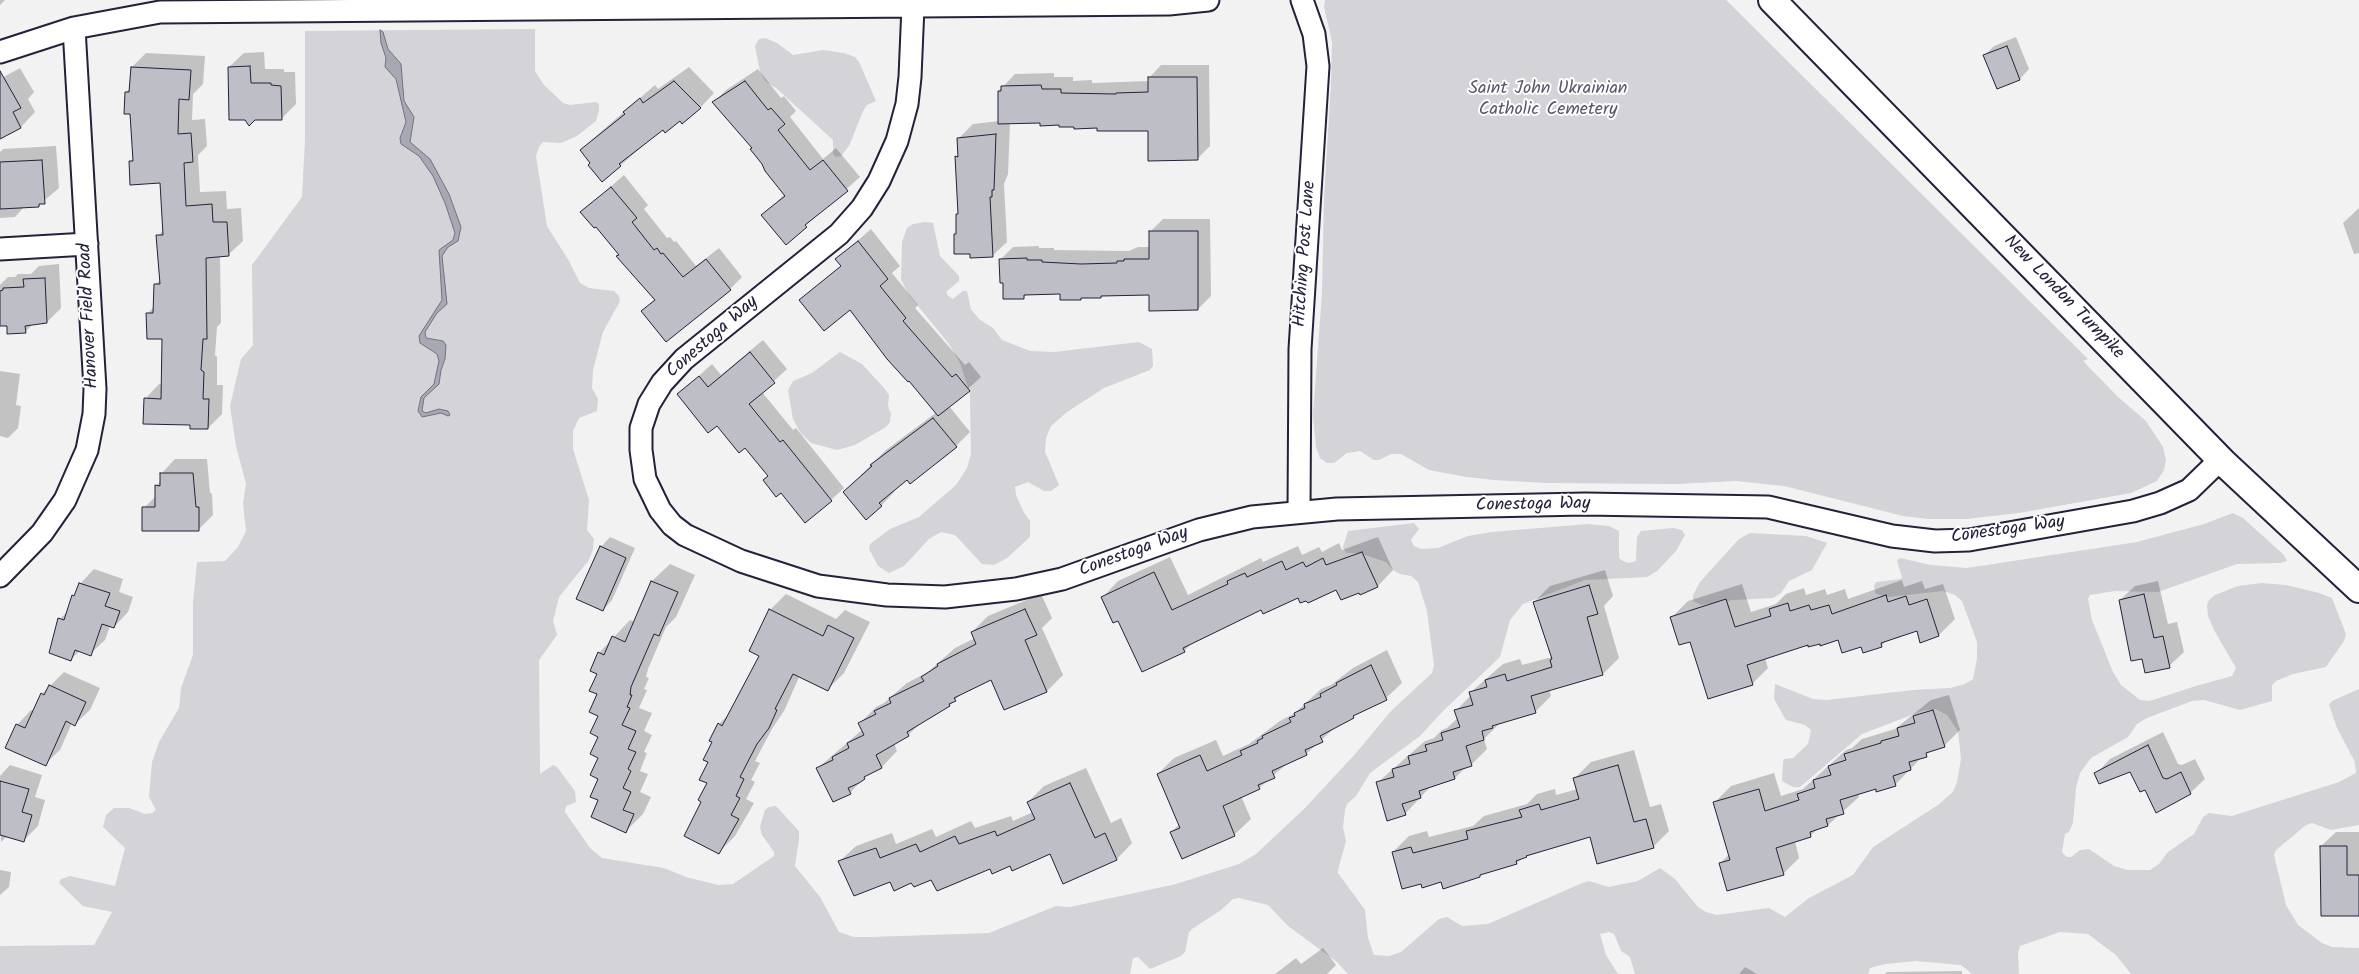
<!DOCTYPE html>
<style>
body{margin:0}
canvas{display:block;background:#f2f2f3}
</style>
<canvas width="2359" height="974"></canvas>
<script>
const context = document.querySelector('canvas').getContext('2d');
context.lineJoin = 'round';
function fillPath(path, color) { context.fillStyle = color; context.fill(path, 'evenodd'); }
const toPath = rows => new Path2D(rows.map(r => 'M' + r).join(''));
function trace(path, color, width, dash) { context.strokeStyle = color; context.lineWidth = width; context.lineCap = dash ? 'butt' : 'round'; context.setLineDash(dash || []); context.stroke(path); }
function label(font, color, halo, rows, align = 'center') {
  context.font = font + ' Kalam,sans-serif'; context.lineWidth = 4; context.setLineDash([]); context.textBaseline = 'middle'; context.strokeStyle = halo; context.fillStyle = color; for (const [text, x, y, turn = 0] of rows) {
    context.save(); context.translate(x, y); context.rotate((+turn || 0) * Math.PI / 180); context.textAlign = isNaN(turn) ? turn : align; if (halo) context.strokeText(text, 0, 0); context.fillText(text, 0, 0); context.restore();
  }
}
const green = toPath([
 [1325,0,1726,0,2088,359,2083,361,2118,397,2146,421,2163,447,2166,460,2164,470,2157,481,2131,493,2019,513,1966,519,1928,519,1903,516,1784,486,1736,481,1676,484,1546,483,1494,480,1467,477,1429,470,1401,454,1391,454,1379,460,1374,460,1360,451,1347,453,1334,463,1327,463,1320,458,1316,447,1313,415,1322,293,1324,199,1331,83,1332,42,1324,7],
 [535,29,535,71,544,85,563,103,570,105,596,102,599,104,599,110,596,121,577,136,561,143,543,142,539,147,536,156,547,226,569,261,580,283,589,288,614,291,619,296,620,301,603,332,593,370,592,388,598,399,597,411,579,418,573,431,573,449,589,500,587,530,594,539,593,549,589,560,559,597,553,621,557,635,539,660,540,774,553,765,557,767,575,791,576,802,566,806,565,812,590,848,602,858,664,868,686,877,718,885,733,884,774,856,774,852,762,835,760,827,765,810,769,807,776,806,799,831,799,839,795,866,820,897,839,932,854,937,871,937,989,933,1056,906,1070,907,1176,884,1239,864,1256,854,1305,808,1356,753,1391,711,1432,673,1434,665,1427,611,1418,582,1411,576,1400,574,1393,570,1386,562,1359,553,1346,553,1343,547,1348,531,1414,523,1419,529,1411,540,1414,546,1421,549,1438,548,1468,536,1492,532,1588,524,1609,526,1619,531,1619,558,1623,561,1629,563,1636,561,1637,537,1641,531,1673,528,1682,530,1685,535,1676,551,1657,571,1647,577,1585,580,1523,604,1510,620,1500,657,1442,712,1420,736,1370,773,1356,796,1347,804,1345,810,1343,827,1346,841,1338,870,1338,873,1365,910,1368,938,1374,955,1389,956,1401,952,1439,919,1447,917,1462,926,1488,924,1580,884,1589,881,1609,887,1638,881,1660,868,1675,879,1698,907,1706,912,1717,915,1769,908,1785,917,1809,898,1853,875,1873,847,1938,805,1953,792,1957,782,1961,759,1958,731,1947,715,1935,709,1922,711,1862,734,1800,787,1793,787,1782,781,1783,762,1784,759,1793,758,1808,744,1811,730,1805,725,1786,720,1774,699,1775,684,1813,699,1827,700,1913,690,1950,688,1965,684,1973,679,1977,659,1977,642,1962,601,1955,595,1943,591,1889,597,1876,594,1874,586,1876,582,1901,579,1902,577,1897,561,1900,558,1931,565,1967,568,2137,542,2204,524,2233,513,2243,518,2284,555,2287,561,2280,563,2237,564,2158,592,2115,591,2090,595,2088,599,2092,620,2113,672,2121,685,2140,700,2150,701,2196,686,2232,676,2236,668,2214,630,2208,616,2207,606,2209,600,2215,595,2238,586,2262,583,2286,585,2319,593,2332,598,2346,634,2344,641,2326,667,2293,674,2276,681,2272,685,2272,701,2240,710,2204,700,2192,701,2147,718,2137,724,2128,737,2091,758,2080,773,2076,788,2073,823,2069,832,2065,834,2062,852,2067,857,2071,857,2080,850,2089,849,2114,866,2128,870,2150,870,2159,864,2168,852,2194,834,2203,817,2209,813,2232,816,2339,782,2356,773,2355,762,2337,728,2329,705,2332,701,2359,689,2359,825,2331,830,2312,823,2306,825,2276,850,2274,855,2286,905,2298,925,2322,943,2332,947,2359,948,2359,974,2131,974,2116,955,2088,934,2060,932,2020,946,2018,953,2019,974,1972,974,1961,965,1916,961,1885,964,1870,968,1868,974,1635,974,1630,957,1621,951,1614,934,1609,932,1600,934,1606,955,1618,974,1348,974,1337,962,1288,926,1268,905,1239,898,1233,899,1221,910,1192,929,1189,932,1185,952,1181,956,1150,969,1138,957,1133,958,1130,974,0,974,0,946,94,945,112,912,83,906,59,883,61,879,70,876,115,886,125,848,103,827,106,815,114,808,129,808,145,814,152,813,156,810,149,797,152,762,159,742,179,708,181,688,193,655,193,603,197,562,225,561,238,547,246,531,243,503,246,484,236,446,230,406,241,359,253,345,252,265,302,197,305,140,305,31],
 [765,38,777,43,793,55,823,50,844,53,855,57,859,62,876,101,867,105,863,111,849,146,841,156,836,157,833,154,833,140,776,88,765,81,760,71,755,46,759,39],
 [925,222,933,223,940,256,959,276,959,281,947,291,947,295,953,299,963,291,967,291,971,309,979,319,993,328,1002,340,1030,351,1054,352,1139,342,1152,349,1153,366,1150,370,1104,388,1067,412,1051,426,1046,438,1045,452,1059,485,1051,491,1044,491,1028,482,1015,487,1016,495,1023,511,1030,521,1030,537,1007,558,994,565,982,564,955,535,941,532,929,539,904,566,889,573,878,566,869,549,870,544,890,529,919,517,956,485,967,468,971,454,970,394,960,363,949,344,909,295,901,280,902,242,907,228,913,224],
 [840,352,862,364,884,388,889,395,888,406,891,414,890,422,886,427,855,445,837,450,811,443,800,432,793,419,788,390,793,381,812,373],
 [1750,533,1806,536,1827,543,1812,570,1789,581,1781,593,1773,598,1734,600,1701,605,1693,601,1693,595,1700,582,1739,539]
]);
const water = toPath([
 [380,30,383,32,388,49,401,64,404,101,414,117,410,142,430,159,449,194,461,227,458,241,448,247,442,256,447,304,437,313,425,332,426,338,443,341,446,345,445,359,441,370,439,384,424,398,422,411,426,413,439,409,448,411,450,415,448,416,441,413,422,417,418,411,421,397,434,384,439,361,437,354,420,343,419,336,442,300,439,250,453,240,455,233,445,203,433,176,419,156,401,144,400,138,406,122,396,79,385,67,386,58,381,43,380,30]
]);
const shadow = toPath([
 [0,0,5,0,0,5],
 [2016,37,2029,69,2020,79,1998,87,1985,55,1994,46],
 [264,52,265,69,284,69,284,72,295,72,296,104,281,119,229,67,244,53],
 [146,53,205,56,203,84,193,94,192,120,205,119,207,146,198,155,200,192,226,191,227,209,241,208,243,241,228,255,220,256,221,323,217,327,215,355,217,357,217,385,223,385,222,414,208,428,191,423,145,399,159,384,163,385,164,338,148,313,154,307,155,285,161,279,158,236,164,229,162,182,130,162,134,158,131,113,126,92,131,88,132,67],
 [1161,65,1209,65,1210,146,1197,159,1149,129,1075,126,1041,122,1010,123,1008,174,1004,184,1007,242,992,256,955,234,957,232,957,215,959,213,956,157,959,155,959,138,973,124,999,121,999,91,1015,74,1054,73,1054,77,1073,77,1073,81,1092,80,1092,83,1149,81,1149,78],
 [689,67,714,93,700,108,663,128,620,166,592,163,582,150,596,136,655,85,658,89],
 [20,68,34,92,28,99,35,112,21,127,0,138,0,79],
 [758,69,781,98,784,96,796,111,790,117,823,159,836,148,860,177,786,243,763,215,785,194,754,148,714,102,726,90],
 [56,146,59,188,39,205,25,206,15,217,0,218,0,152,3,149],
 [624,175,648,205,644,209,667,238,670,237,674,242,676,241,696,266,719,248,742,277,730,289,643,311,655,299,596,225,582,212],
 [2359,208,2359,253,2354,254,2343,223],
 [1163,219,1210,219,1211,296,1198,309,1151,294,1083,297,1081,299,1061,293,1027,294,1024,297,1004,282,1000,260,1013,247,1039,246,1039,248,1054,248,1054,250,1129,251,1138,247,1150,247,1150,232],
 [871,229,900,266,892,273,918,305,915,308,965,365,969,362,981,377,949,406,970,432,956,446,893,489,895,491,881,506,844,492,886,450,937,412,850,308,801,300,842,265,837,259],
 [59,264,61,308,47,322,33,324,25,332,8,325,0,325,0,285,8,277,15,277,18,274,31,274,39,266],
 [763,340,787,369,762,392,793,430,796,428,844,488,831,500,769,476,745,446,679,394,712,364,721,375],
 [0,371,20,374,16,405,21,406,18,428,8,438,0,436],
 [175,459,207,459,210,493,212,494,213,515,198,530,144,508,156,496,156,486,161,481,161,474],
 [610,537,635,548,612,600,603,610,601,547],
 [1378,537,1393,570,1378,586,1361,594,1360,592,1337,588,1298,596,1261,608,1194,641,1184,651,1118,619,1103,597,1118,581,1170,557,1188,595,1261,558,1263,562,1298,546,1302,555,1319,547,1322,552,1339,543,1342,550],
 [670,564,695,575,676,617,666,627,648,669,646,677,649,678,644,689,647,690,639,708,652,713,644,731,652,735,644,752,647,753,640,771,648,774,640,792,651,797,643,814,626,831,599,778,599,653,630,620,635,622,652,581],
 [94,569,123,579,119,592,133,597,128,612,114,627,110,626,105,640,90,654,80,651,71,659,60,619,69,610,80,584],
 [1605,570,1613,596,1604,606,1619,658,1603,674,1549,690,1551,696,1535,712,1500,723,1484,739,1487,749,1471,765,1466,767,1455,778,1432,785,1405,814,1377,783,1425,741,1434,738,1442,730,1447,728,1458,718,1456,711,1471,695,1471,692,1503,664,1520,659,1522,665,1552,657,1534,602,1550,586],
 [1902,580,1904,587,1922,581,1925,589,1943,584,1955,619,1939,635,1918,629,1888,639,1881,646,1839,638,1808,644,1765,658,1768,668,1752,684,1691,640,1672,617,1688,601,1742,584,1751,612,1776,604,1786,594,1804,588,1806,595,1825,589,1827,595,1845,589,1848,599],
 [2158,581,2168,624,2177,622,2184,652,2169,666,2143,657,2120,600,2135,586],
 [786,594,836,619,845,610,870,622,844,673,828,689,800,675,784,711,773,727,755,761,760,763,751,780,755,782,746,799,754,803,735,836,719,852,703,801,708,782,709,761,714,742,719,724,731,712,760,655,750,650,770,610],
 [1041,594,1052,618,1042,628,1063,675,1047,691,1005,708,992,678,963,692,950,705,922,722,908,735,894,743,897,751,882,767,868,773,850,793,818,768,863,729,860,723,876,707,884,703,907,683,928,672,955,648,975,638,972,632,988,616],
 [1387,650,1402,683,1386,698,1358,712,1338,725,1306,754,1289,762,1259,788,1241,796,1251,819,1235,834,1182,858,1171,832,1180,824,1158,774,1174,758,1216,740,1223,756,1249,744,1280,721,1295,713,1321,689,1331,685,1353,668],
 [64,672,100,688,90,710,75,724,72,723,60,750,45,764,17,725,31,710,34,711,42,694],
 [1949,695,1960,730,1944,746,1933,749,1922,757,1895,785,1876,787,1858,793,1859,797,1828,825,1819,828,1810,836,1795,841,1799,858,1783,874,1720,863,1730,854,1715,802,1731,786,1774,773,1781,796,1803,789,1846,750,1852,748,1862,739,1895,729,1931,700],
 [2163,732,2178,764,2182,765,2195,759,2205,779,2190,793,2146,789,2130,770,2096,774,2110,759],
 [1634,750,1650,807,1661,804,1669,831,1653,847,1590,836,1529,854,1516,863,1484,872,1480,876,1442,881,1393,852,1409,836,1427,831,1429,837,1473,826,1484,816,1527,804,1537,794,1555,789,1556,795,1578,789,1575,778,1591,762],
 [10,765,42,775,35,797,45,800,38,826,23,841,7,836,1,842,0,776],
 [1086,768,1111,823,1121,818,1132,843,1117,859,1051,853,1011,864,912,881,891,880,840,861,856,846,892,833,896,844,932,829,936,837,971,821,975,828,1011,816,1013,821,1033,812,1028,802,1044,786],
 [2336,832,2359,832,2359,915,2321,846],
 [0,870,11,872,9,887,0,895],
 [1323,948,1336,965,1327,974,1275,974,1296,958,1301,964],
 [1745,967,1757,974,1739,974],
 [1962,971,1962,974,1885,974,1887,972]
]);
const building = toPath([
 [2007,46,2020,80,1997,89,1983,55,2007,46],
 [250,66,251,83,271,83,271,85,281,86,282,120,255,120,249,126,245,120,229,120,228,67,250,66],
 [131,67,191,70,189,100,179,99,178,134,191,133,193,162,184,163,186,206,212,204,213,222,227,222,229,256,206,258,207,339,203,339,201,370,204,372,203,399,209,399,208,429,190,429,190,425,143,424,144,398,161,399,162,339,147,339,146,313,153,313,154,284,160,284,156,235,163,235,160,183,130,185,129,161,133,161,130,114,124,114,125,92,129,92,131,67],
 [0,71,21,108,13,112,21,128,0,139,0,71],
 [1148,77,1197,77,1198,160,1148,161,1148,131,1097,131,1097,128,1074,129,1074,127,1059,127,1059,125,1040,126,1040,123,998,124,998,91,1001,91,1001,86,1041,85,1042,89,1061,89,1061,93,1116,94,1116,93,1148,92,1148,77],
 [674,81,701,108,682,124,680,121,665,133,663,130,619,164,621,166,602,182,588,165,590,163,580,150,625,114,623,112,640,98,643,103,674,81],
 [745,81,768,110,771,108,785,124,778,130,810,170,823,160,848,191,805,225,807,227,786,245,761,215,785,196,765,171,762,164,750,149,752,148,712,102,745,81],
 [996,134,994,190,992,190,992,197,990,197,993,257,970,258,970,254,954,254,954,234,956,234,956,214,958,214,955,156,958,157,957,138,996,134],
 [42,160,45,204,39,204,39,207,0,209,0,162,42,160],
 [611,187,637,218,632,222,654,250,657,248,661,254,663,253,683,277,706,259,731,290,666,342,641,311,655,300,616,256,619,255,596,227,594,228,580,212,611,187],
 [1149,231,1198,231,1198,310,1149,311,1149,295,1101,296,1101,298,1081,298,1081,300,1060,300,1060,294,1024,295,1024,299,1003,299,1003,283,1000,283,999,259,1027,258,1027,260,1042,260,1042,262,1081,264,1117,263,1117,261,1124,261,1124,259,1149,259,1149,231],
 [858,241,888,279,880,286,906,318,903,321,952,377,956,374,970,391,938,416,909,381,908,382,887,359,850,310,824,331,799,300,841,266,835,259,858,241],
 [45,278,47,323,25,326,26,333,7,334,7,326,0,326,0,291,3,290,3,288,24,287,23,279,45,278],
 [750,352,775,383,749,404,780,442,783,440,832,501,805,523,781,493,776,497,763,480,768,476,745,448,739,453,717,426,708,433,677,394,699,376,708,387,750,352],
 [933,418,957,447,910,484,907,480,879,503,882,506,866,520,843,492,872,466,870,465,933,418],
 [160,473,193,473,196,507,199,507,199,531,142,531,142,507,155,507,155,485,160,486,160,473],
 [600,546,626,558,603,611,576,599,600,546],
 [1362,552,1378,587,1360,595,1359,593,1341,600,1336,590,1308,603,1306,601,1300,603,1298,598,1263,614,1261,610,1183,648,1185,652,1142,672,1118,621,1113,623,1101,597,1154,572,1172,610,1228,584,1227,581,1245,573,1247,577,1282,561,1286,570,1303,562,1306,567,1323,558,1326,565,1362,552],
 [651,581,678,592,659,636,654,634,631,687,630,695,632,695,627,707,630,708,622,725,636,731,628,749,636,752,628,769,631,771,623,788,631,792,623,810,634,814,626,833,591,817,598,800,590,797,598,779,590,775,598,758,590,754,598,737,590,733,598,716,589,712,597,694,589,691,597,674,590,671,598,652,604,655,612,636,625,642,651,581],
 [79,583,110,593,105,606,120,611,114,628,102,624,91,656,75,650,71,661,49,653,58,618,64,620,72,595,74,596,79,583],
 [1589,585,1598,614,1587,617,1603,675,1531,696,1536,713,1492,726,1493,728,1482,731,1484,740,1466,746,1472,766,1453,772,1455,779,1419,791,1421,798,1402,804,1406,815,1387,821,1376,782,1394,777,1392,769,1410,764,1408,756,1427,751,1425,745,1443,740,1441,733,1460,727,1454,710,1473,705,1469,692,1487,687,1485,680,1505,674,1507,681,1552,667,1550,660,1552,659,1533,602,1589,585],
 [2144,594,2154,638,2163,636,2170,668,2145,673,2142,659,2131,661,2119,600,2144,594],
 [1886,595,1888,602,1906,596,1909,605,1927,599,1939,636,1920,643,1917,631,1881,643,1882,647,1863,653,1861,647,1842,653,1838,640,1820,646,1820,644,1808,647,1808,645,1747,665,1753,685,1708,699,1690,642,1679,645,1670,617,1726,599,1735,627,1771,616,1769,609,1788,603,1790,611,1809,605,1811,610,1829,605,1832,614,1886,595],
 [769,609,823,636,828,625,854,638,828,691,793,674,775,709,777,710,769,728,757,744,740,777,744,779,736,796,740,798,731,815,739,819,719,854,684,836,701,802,698,800,707,783,699,780,708,762,703,760,712,742,709,741,718,723,722,726,759,656,749,651,769,609],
 [1025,609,1037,635,1025,640,1047,692,1004,710,991,680,954,698,956,701,949,704,950,706,907,732,909,736,876,755,882,768,864,777,865,779,859,783,848,788,851,794,833,802,816,768,833,760,832,757,849,748,847,743,864,735,858,723,876,714,874,711,891,703,889,698,924,681,921,677,938,666,937,664,976,644,971,632,1025,609],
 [1371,665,1387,700,1353,716,1354,718,1320,736,1323,742,1305,750,1307,755,1272,771,1275,778,1258,785,1260,789,1223,806,1235,836,1182,859,1170,832,1180,828,1157,774,1200,755,1207,771,1242,755,1240,751,1258,743,1257,741,1263,738,1262,736,1291,722,1289,718,1295,716,1294,713,1305,708,1304,704,1321,697,1320,694,1337,685,1336,683,1371,665],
 [49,685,86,702,75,726,66,721,46,766,5,748,16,724,25,728,41,693,44,695,49,685],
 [1933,710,1945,747,1926,753,1927,757,1909,762,1911,770,1893,776,1896,786,1876,792,1876,789,1840,800,1844,814,1826,819,1828,826,1810,832,1811,837,1776,848,1784,875,1727,891,1719,863,1730,860,1713,802,1759,789,1765,811,1799,800,1797,794,1815,788,1813,780,1831,775,1828,766,1846,760,1844,754,1881,743,1881,741,1899,736,1897,728,1915,723,1913,716,1933,710],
 [2148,745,2163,778,2167,779,2181,772,2191,794,2156,813,2145,790,2140,792,2130,772,2099,784,2094,773,2148,745],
 [1618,765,1634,822,1646,819,1654,848,1597,864,1590,837,1526,856,1527,857,1516,861,1517,864,1480,875,1480,877,1443,889,1441,882,1422,888,1421,884,1402,889,1392,852,1411,847,1413,853,1468,839,1466,831,1522,817,1519,810,1539,804,1541,810,1579,799,1573,778,1618,765],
 [0,781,29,789,22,812,32,815,24,842,0,835,0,781],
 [1070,783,1095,838,1105,833,1117,860,1063,884,1050,854,1012,871,1010,866,992,874,990,869,937,891,931,880,914,887,911,883,894,891,890,882,854,896,838,861,876,848,880,858,916,844,920,852,955,836,959,844,995,831,997,836,1035,819,1027,802,1070,783],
 [2320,846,2347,846,2347,875,2359,875,2359,916,2321,916,2320,846]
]);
const minor = toPath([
 [913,6,910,77,907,104,897,141,879,181,862,208,839,234,684,359,662,383,649,404,641,428,641,450,645,479,660,510,672,525,685,535,741,561,818,586,887,595,945,597,1016,589,1062,579,1199,530,1252,517,1337,509,1585,504,1768,507,1892,536,1935,541,1969,540,2133,511,2160,503,2189,490,2221,459],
 [0,52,74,28,160,12,1169,4,1208,0],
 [0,249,87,244],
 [1299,511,1300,349,1318,66,1314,34,1302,0],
 [0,576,42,533,65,500,87,450,94,414,95,389,74,28]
]);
const tertiary = toPath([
 [1772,0,2224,463,2359,589]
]);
const parkNames = [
 ["Saint John Ukrainian",1548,90],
 ["Catholic Cemetery",1548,111]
];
const streetNames = [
 ["Hitching Post Lane",1306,254,-86],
 ["New London Turnpike",2063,298,46],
 ["Hanover Field Road",90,316,-93],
 ["Conestoga Way",713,338,-41],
 ["Conestoga Way",1533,506,-1],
 ["Conestoga Way",2008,531,-8],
 ["Conestoga Way",1134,553,-20]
];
fillPath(green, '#d3d3d8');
fillPath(water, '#a8a8b2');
trace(water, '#727282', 1);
fillPath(shadow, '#0003');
fillPath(building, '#bebec6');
trace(building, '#22223b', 1);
trace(minor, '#22223b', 25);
trace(tertiary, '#22223b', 30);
trace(minor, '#fff', 21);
trace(tertiary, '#fff', 26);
label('18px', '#57576a', '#fff', parkNames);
label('18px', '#22223b', '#fff', streetNames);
</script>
